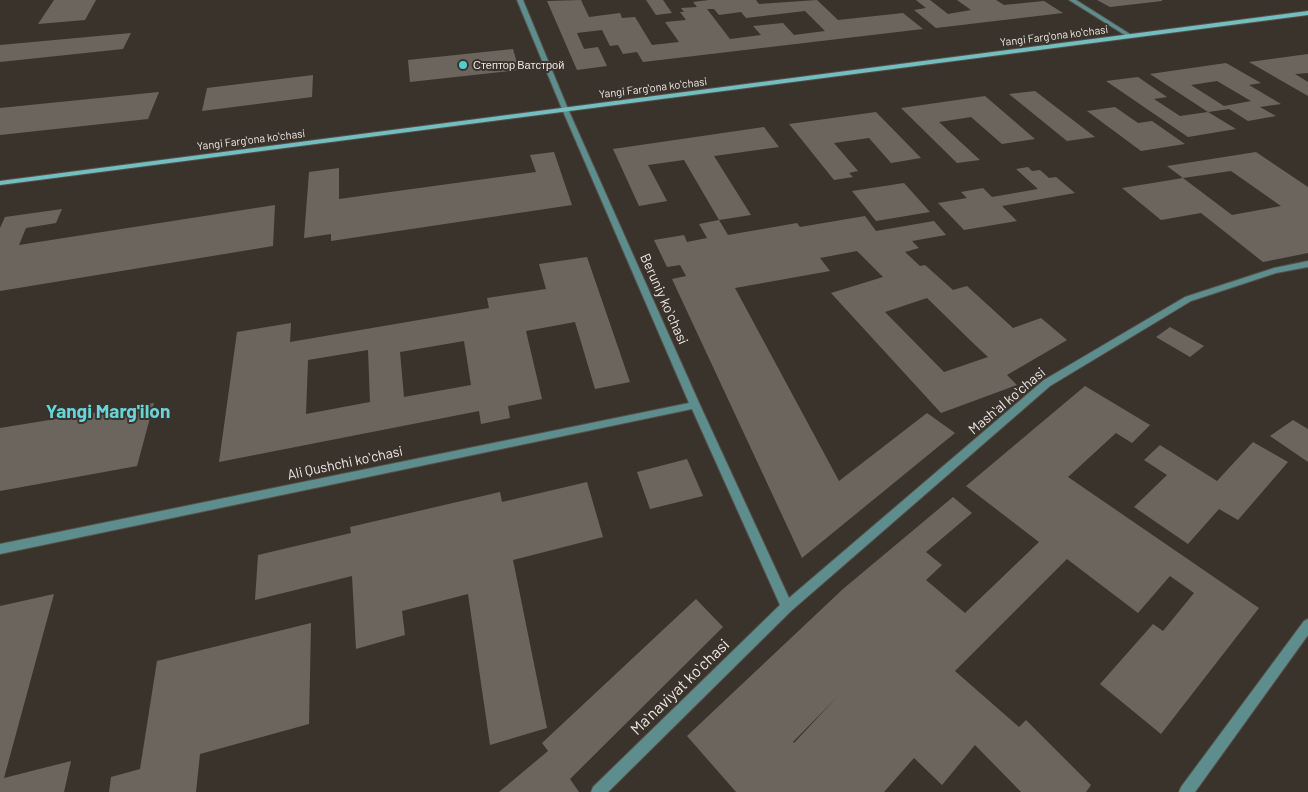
<!DOCTYPE html>
<meta charset="utf-8">
<style>
body{margin:0}
canvas{display:block;background:#3a332c}
</style>
<canvas width="1308" height="792"></canvas>
<script>
const context = document.querySelector('canvas').getContext('2d');
context.lineJoin = 'round';
function fillPath(path, color) { context.fillStyle = color; context.fill(path, 'evenodd'); }
const toPath = rows => new Path2D(rows.map(r => 'M' + r).join(''));
function trace(path, color, width, dash) { context.strokeStyle = color; context.lineWidth = width; context.lineCap = dash ? 'butt' : 'round'; context.setLineDash(dash || []); context.stroke(path); }
function label(font, color, halo, rows, align = 'center') {
  context.font = font + ' Barlow,sans-serif'; context.lineWidth = 4; context.setLineDash([]); context.textBaseline = 'middle'; context.strokeStyle = halo; context.fillStyle = color; for (const [text, x, y, turn = 0] of rows) {
    context.save(); context.translate(x, y); context.rotate((+turn || 0) * Math.PI / 180); context.textAlign = isNaN(turn) ? turn : align; if (halo) context.strokeText(text, 0, 0); context.fillText(text, 0, 0); context.restore();
  }
}
const building = toPath([
 [54,0,96,0,85,20,38,24],
 [581,0,589,17,620,13,622,18,635,17,652,45,679,42,665,22,686,20,680,12,684,12,681,8,697,7,693,2,709,0,756,0,759,4,817,0,838,20,903,13,923,29,643,62,637,52,623,54,618,45,610,46,602,30,577,33,584,49,598,47,607,66,577,70,547,1],
 [707,9,714,9,719,15,741,12,746,18,805,11,825,31,794,35,783,23,753,26,761,35,730,39],
 [646,0,663,0,672,13,656,15],
 [916,0,930,0,948,14,971,10,957,0,996,0,1004,5,1044,1,1063,13,936,28,914,10,926,8],
 [1097,0,1162,0,1162,1,1110,7],
 [131,33,123,49,0,62,0,45],
 [513,49,519,70,410,82,408,60],
 [1308,54,1308,73,1295,74,1308,82,1308,96,1249,62],
 [1226,63,1261,83,1249,85,1281,104,1260,107,1276,116,1248,121,1229,109,1208,112,1150,74],
 [1217,81,1251,101,1224,106,1191,85],
 [313,75,312,97,202,111,207,88],
 [1138,77,1167,97,1154,99,1180,116,1208,112,1236,129,1188,137,1106,81],
 [1035,91,1095,137,1067,141,1009,94],
 [159,92,148,119,0,135,0,108],
 [985,96,1035,139,1002,144,971,117,939,122,980,160,957,163,901,108],
 [1115,107,1138,123,1152,121,1185,144,1141,151,1087,111],
 [876,112,921,158,891,163,869,138,834,143,858,171,849,173,853,177,834,180,789,124],
 [764,127,779,147,714,156,751,215,719,220,728,235,797,223,800,227,865,216,876,231,934,221,946,235,912,241,919,248,905,252,920,266,925,265,953,290,967,286,1013,328,1041,318,1067,340,1007,375,1017,385,941,413,831,293,883,277,857,251,820,258,830,271,735,288,839,481,927,413,955,433,802,558,672,279,686,276,680,265,667,267,654,240,684,235,687,242,707,238,699,224,719,220,684,160,648,165,667,201,639,206,613,149],
 [927,298,972,342,988,357,944,372,885,312],
 [554,152,572,205,331,241,331,234,304,238,309,172,339,168,339,199,536,172,530,155],
 [1256,152,1308,187,1308,253,1263,262,1201,213,1161,220,1122,188,1183,178,1232,215,1281,206,1231,171,1183,178,1167,166],
 [1028,167,1032,171,1040,170,1049,178,1056,177,1075,193,1002,206,1017,221,964,230,938,203,967,198,961,192,983,188,992,197,1038,189,1016,169],
 [904,183,930,212,876,221,852,191],
 [275,205,273,246,0,291,0,228,5,217,62,209,56,223,26,228,19,245],
 [587,257,630,382,595,389,575,322,526,331,542,399,508,406,510,418,481,424,479,411,219,462,237,332,291,323,290,342,489,308,487,298,546,289,539,264],
 [464,341,471,385,404,397,400,352],
 [368,350,370,402,306,414,308,360],
 [1170,327,1204,346,1190,357,1156,337],
 [1085,386,1150,425,1132,443,1116,433,1068,477,1259,608,1161,734,1100,684,1153,624,1163,631,1194,593,1170,576,1138,613,1067,559,955,671,1019,727,1026,720,1091,785,1086,792,1021,792,975,745,942,785,914,758,884,792,736,792,687,736,843,589,953,497,972,513,926,552,942,565,926,580,965,613,1039,542,966,486],
 [838,696,794,743,793,742],
 [154,403,137,466,0,491,0,428],
 [1293,420,1308,429,1308,462,1270,436],
 [1253,442,1288,462,1238,520,1219,509,1188,544,1134,507,1167,475,1144,460,1160,445,1217,481],
 [687,459,703,496,650,509,637,472],
 [587,482,603,537,513,560,547,728,490,745,468,594,402,611,405,635,356,649,352,576,255,600,258,555,351,533,350,527,500,492,502,502],
 [54,594,4,778,71,761,64,792,0,792,0,606],
 [696,599,723,627,570,779,579,792,499,792,548,751,542,743],
 [311,623,309,724,200,754,196,792,109,792,111,777,140,769,157,661]
]);
const minor = toPath([
 [517,0,523,0,568,109,700,405,789,598,1044,380,1185,297,1274,268,1308,261,1308,267,1276,273,1191,301,1050,386,791,611,608,792,591,792,593,787,780,605,692,409,0,554,0,544,689,403,562,109,517,0],
 [1069,0,1076,0,1133,36,1128,37,1069,0],
 [1308,619,1308,635,1195,792,1179,792,1181,787,1304,621,1308,619]
]);
const secondary = toPath([
 [1308,11,1308,15,0,185,0,181,1308,11]
]);
const markers = [
 [463,65,5,"#52cdcf"]
];
const farStreetnames = [
 ["Yangi Fargʻona koʻchasi",1054,36,-7],
 ["Yangi Fargʻona koʻchasi",653,88,-7],
 ["Yangi Fargʻona koʻchasi",251,140,-7]
];
const farPoinames = [
 ["Стептор Ватстрой",473,65]
];
const streetNames = [
 ["Beruniy koʻchasi",664,299,66],
 ["Mashʻal koʻchasi",1007,401,-40],
 ["Ali Qushchi koʻchasi",345,463,-12]
];
const nearStreetnames = [
 ["Maʻnaviyat koʻchasi",680,687,-44]
];
const districtNames = [
 ["Yangi Marg'ilon",108,412]
];
fillPath(building, '#6c655d');
trace(minor, '#565049', 2);
trace(secondary, '#565049', 2);
fillPath(minor, '#5e8d8d');
fillPath(secondary, '#72bec0');
for (const [x, y, r, color] of markers) { const dot = new Path2D(); dot.arc(x, y, r, 0, 2 * Math.PI); context.fillStyle = color; context.fill(dot); trace(dot, '#3a332c', 2); }
label('11px', '#ece8e3', '#3a332c', farStreetnames);
label('11px', '#ece8e3', '#3a332c', farPoinames, 'left');
label('14px', '#ece8e3', '#3a332c', streetNames);
label('16px', '#ece8e3', '#3a332c', nearStreetnames);
label('bold 19px', '#68d4d6', '#3a332c', districtNames);
</script>
